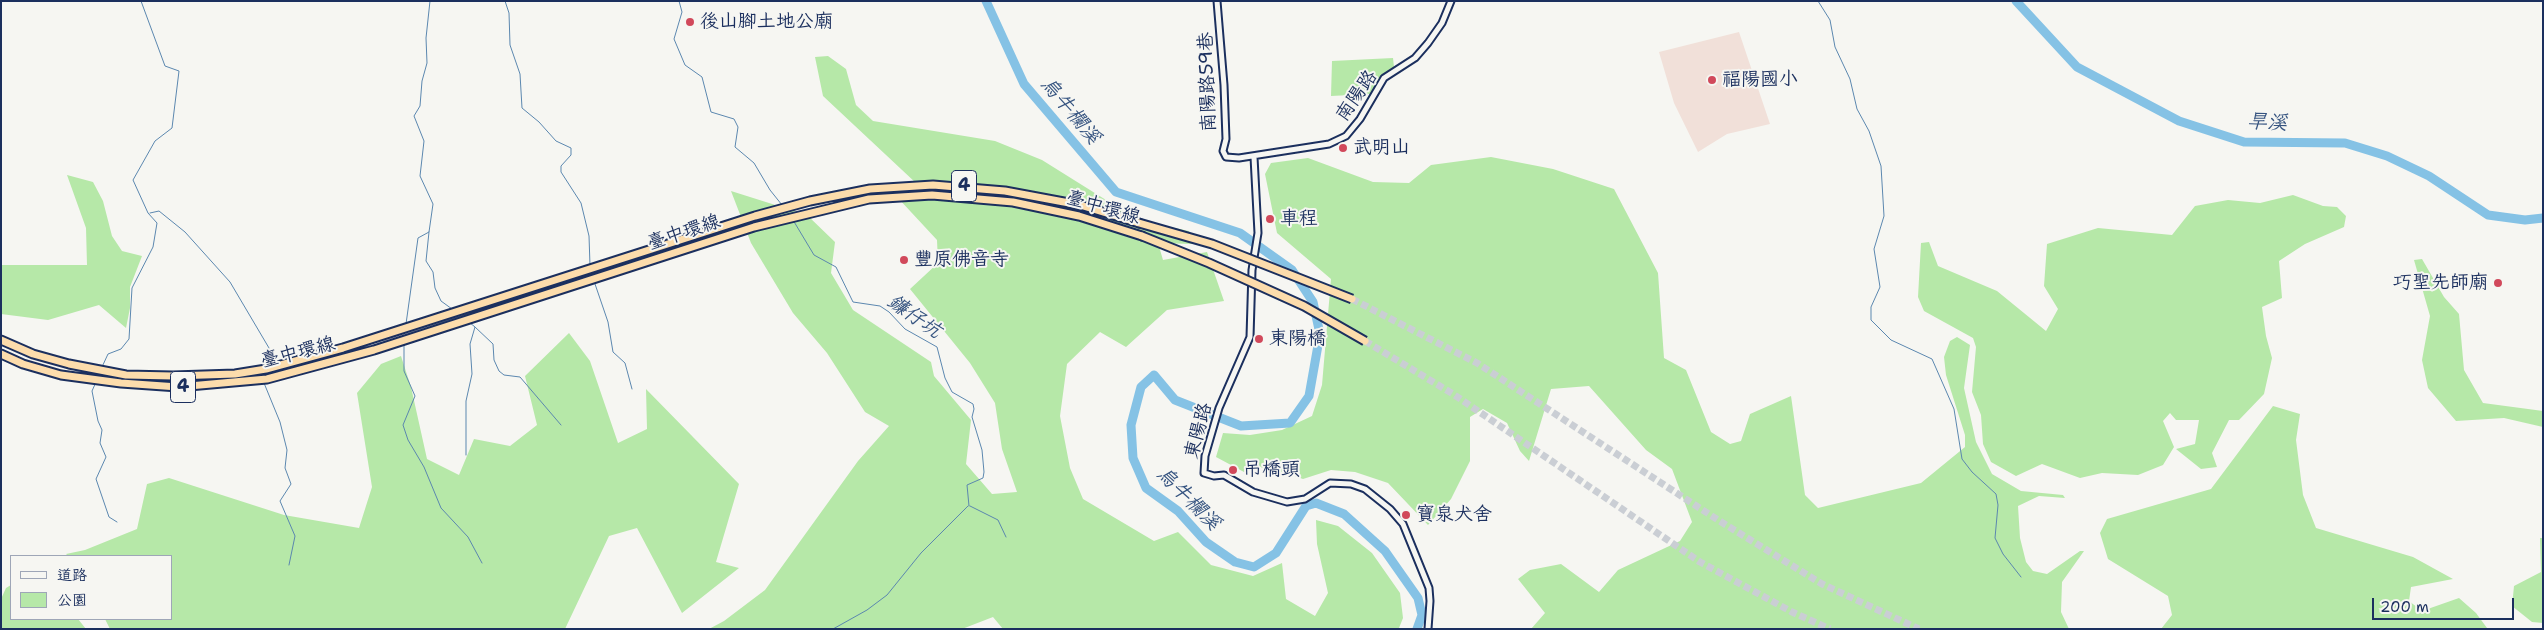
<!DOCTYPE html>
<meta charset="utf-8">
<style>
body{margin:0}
#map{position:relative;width:2544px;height:630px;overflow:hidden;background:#f6f6f2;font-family:"Shantell Sans","LXGW WenKai TC",sans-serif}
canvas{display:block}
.frame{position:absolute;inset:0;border:2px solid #1b2f5e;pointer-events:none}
.legend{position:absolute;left:10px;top:555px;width:162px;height:65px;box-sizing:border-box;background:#f6f6f2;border:1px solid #9ea6b7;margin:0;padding:6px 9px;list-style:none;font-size:15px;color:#1b2f5e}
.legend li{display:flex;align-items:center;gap:10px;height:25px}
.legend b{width:25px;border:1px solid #9ea6b7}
.scale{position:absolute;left:2372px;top:598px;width:142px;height:22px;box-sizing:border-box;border:2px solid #1b2f5e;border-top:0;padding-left:6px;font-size:15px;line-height:18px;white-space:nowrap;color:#1b2f5e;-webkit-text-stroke:4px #f6f6f2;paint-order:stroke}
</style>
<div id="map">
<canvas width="2544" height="630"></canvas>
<div class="frame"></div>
<ul class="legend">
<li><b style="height:6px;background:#f6f6f2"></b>道路</li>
<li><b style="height:14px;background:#b6e8a8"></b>公園</li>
</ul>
<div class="scale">200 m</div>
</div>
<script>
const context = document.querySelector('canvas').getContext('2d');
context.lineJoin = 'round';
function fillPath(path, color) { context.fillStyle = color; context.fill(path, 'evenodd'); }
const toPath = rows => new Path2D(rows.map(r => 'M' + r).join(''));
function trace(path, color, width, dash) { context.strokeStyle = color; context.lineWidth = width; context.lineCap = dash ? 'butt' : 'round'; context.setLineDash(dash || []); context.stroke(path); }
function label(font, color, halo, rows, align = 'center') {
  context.font = font + ' "Shantell Sans","LXGW WenKai TC",sans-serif'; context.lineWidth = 4; context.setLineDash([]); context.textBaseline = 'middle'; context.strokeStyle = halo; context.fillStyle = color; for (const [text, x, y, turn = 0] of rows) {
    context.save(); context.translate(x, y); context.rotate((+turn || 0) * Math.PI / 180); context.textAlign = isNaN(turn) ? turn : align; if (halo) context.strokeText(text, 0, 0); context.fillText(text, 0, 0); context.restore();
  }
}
const built = toPath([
 [1739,32,1770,124,1727,134,1698,152,1674,103,1659,52]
]);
const green = toPath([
 [828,56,846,69,856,105,873,121,995,141,1042,160,1138,220,1189,231,1193,244,1158,243,1163,260,1207,252,1224,301,1167,310,1126,347,1100,332,1067,364,1060,416,1070,468,1083,499,1154,541,1178,532,1211,565,1253,576,1282,563,1286,599,1315,616,1328,593,1317,544,1316,520,1338,526,1372,553,1400,593,1403,618,1399,628,1003,629,993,617,962,629,709,629,724,621,765,590,858,461,889,426,865,412,827,353,793,313,751,243,731,191,807,215,835,242,831,273,853,310,931,362,934,376,971,420,966,464,992,494,1017,492,1002,449,995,403,970,363,910,289,938,263,937,240,898,198,917,184,823,96,815,57],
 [1393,58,1394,67,1385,73,1370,94,1331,96,1332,61],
 [1491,157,1553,169,1614,189,1658,273,1664,358,1686,370,1711,432,1730,444,1741,441,1750,414,1791,396,1805,495,1818,508,1921,483,1965,447,1965,435,1946,375,1944,357,1950,341,1957,337,1970,345,1964,388,1976,442,1992,474,2021,491,2063,495,2065,498,2039,496,2018,506,2020,538,2026,562,2033,571,2047,574,2080,551,2084,551,2062,582,2061,612,2069,629,1531,629,1545,613,1518,579,1530,570,1561,564,1599,592,1618,570,1680,541,1692,522,1672,469,1646,450,1589,386,1551,389,1529,461,1520,451,1507,423,1483,409,1470,417,1470,461,1451,499,1428,525,1388,483,1355,472,1331,470,1303,479,1283,472,1255,466,1244,472,1216,457,1223,433,1250,435,1282,430,1312,416,1322,385,1331,279,1277,233,1265,174,1271,163,1308,158,1373,182,1409,183,1431,165],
 [67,175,93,182,103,201,112,236,122,251,142,256,130,287,130,308,126,328,99,305,48,320,1,314,1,265,87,265,86,228],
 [2293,195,2323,206,2337,207,2346,216,2344,227,2305,244,2279,261,2282,298,2262,307,2266,336,2272,358,2264,394,2239,420,2229,420,2212,453,2217,467,2201,469,2176,449,2195,444,2199,420,2176,420,2170,413,2163,421,2174,447,2163,465,2138,475,2102,473,2080,478,2042,464,2016,476,1991,462,1983,444,1981,415,1972,392,1976,347,1973,338,1924,311,1918,297,1921,243,1929,242,1938,266,1997,291,2046,331,2058,309,2044,286,2047,244,2098,228,2172,235,2195,206,2228,200,2260,203],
 [2422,259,2444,297,2459,314,2464,370,2483,403,2543,411,2543,427,2504,418,2456,421,2428,388,2422,360,2430,316,2414,260],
 [569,333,590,361,618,443,647,429,646,389,739,484,716,562,739,568,682,613,637,528,609,536,565,629,110,629,105,619,171,619,171,556,68,556,66,554,85,550,137,529,147,484,169,478,284,515,359,528,372,487,357,393,381,364,401,356,411,387,427,459,459,475,474,439,510,446,537,425,525,376],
 [2273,406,2300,414,2296,440,2303,495,2316,528,2413,557,2453,579,2411,587,2409,601,2422,611,2459,598,2476,613,2487,628,2161,629,2172,615,2168,596,2108,559,2100,533,2107,519,2211,489],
 [2540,538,2543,538,2543,623,2532,622,2512,606,2514,586,2541,572],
 [11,585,11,619,78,619,86,629,1,629,1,599,6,588]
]);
const stream = toPath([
 [505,1,509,13,510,45,520,74,522,108,539,122,556,141,571,148,571,155,561,166,561,172,581,203,589,236,590,265],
 [679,1,682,12,674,39,685,65,702,77,711,112,734,119,738,127,735,147,754,163,770,190,782,205],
 [1818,1,1830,20,1835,47,1850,79,1857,109,1869,131,1881,166,1884,216,1874,249,1880,287,1871,307,1871,320,1891,340,1932,359,1954,409,1962,459,1972,472,1996,494,1998,505,1995,538,2003,554,2021,577],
 [150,213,159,211,185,232,230,282,269,348,266,367],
 [793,220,814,255,836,267,853,302,880,306,889,312,905,329,937,347,945,378,952,392,973,404,974,409,972,417,982,450,984,472,983,478,967,485,969,506],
 [429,232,426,261,433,272,435,288,441,301,452,309],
 [594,281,608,322,613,352,625,363,632,389],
 [406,324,418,238,429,232,433,204,420,176,424,141,414,116,420,106,422,81,427,63,426,38,430,1],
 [475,327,493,344,494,360,499,371,504,375,520,377,561,425],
 [404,343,404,371,415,396,403,425,408,440,424,467,441,508,468,537,482,563],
 [102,367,108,354,121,349,129,339,132,288,153,247,157,223,148,213,133,180,155,141,172,128,179,71,165,66,141,1],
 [96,382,92,391,98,421,102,430,100,443,106,457,96,479,109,517,117,522],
 [264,383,280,422,287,450,285,468,291,484,280,501,295,536,289,565],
 [466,455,466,401,472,374,470,344,475,327,469,322],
 [970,506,998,520,1006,537],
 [833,629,867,610,887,595,921,553,968,506]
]);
const river = toPath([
 [986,1,1024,84,1116,192,1240,233,1292,270,1313,302,1320,334,1309,396,1290,423,1241,426,1175,400,1154,375,1141,387,1131,425,1133,458,1146,488,1178,511,1206,542,1235,562,1254,567,1276,553,1306,506,1316,503,1344,514,1385,551,1418,598,1422,615,1417,629],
 [2016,1,2077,67,2179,121,2244,142,2345,143,2387,156,2429,176,2488,215,2525,220,2543,218]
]);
const motorwayTunnel = toPath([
 [1352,299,1477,363,1718,520,1822,584,1919,629],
 [1365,341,1453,394,1700,562,1792,612,1830,629]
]);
const tertiary = toPath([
 [1217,1,1224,85,1226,139,1223,151,1226,157,1239,158,1329,144,1346,136,1360,119,1384,78,1415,58,1428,43,1442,23,1451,1],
 [1254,157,1258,233,1252,270,1250,337,1219,408,1205,456,1204,473,1214,476,1224,475,1253,492,1287,502,1305,499,1330,483,1351,484,1365,489,1390,509,1403,524,1429,588,1430,601,1428,629]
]);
const motorway = toPath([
 [1,340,33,354,69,364,126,375,173,376,235,374,266,369,343,348,755,216,810,201,870,189,933,185,1005,191,1080,205,1139,223],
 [1,354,23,364,61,375,121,383,178,387,267,379,374,350,754,227,869,199,932,195,1013,202,1079,216,1142,236]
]);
const motorwayBridge = toPath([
 [1139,223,1212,244,1352,299],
 [1142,236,1209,263,1304,306,1365,341]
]);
const markers = [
 [690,22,5,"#d1495b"],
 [1712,80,5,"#d1495b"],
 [1343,148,5,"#d1495b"],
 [1270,219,5,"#d1495b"],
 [904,260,5,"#d1495b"],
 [2498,283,5,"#d1495b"],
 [1259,339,5,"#d1495b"],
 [1233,470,5,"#d1495b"],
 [1406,515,5,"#d1495b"]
];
const shields = [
 [964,186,25],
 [183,387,25]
];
const shieldNames = [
 ["4",964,186],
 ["4",183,387]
];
const poiNames = [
 ["後山腳土地公廟",700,22],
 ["福陽國小",1722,80],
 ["武明山",1353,148],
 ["車程",1280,219],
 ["豐原佛音寺",914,260],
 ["巧聖先師廟",2488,283,"right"],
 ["東陽橋",1269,339],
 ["吊橋頭",1243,470],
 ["寶泉犬舍",1416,515]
];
const streetNames = [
 ["南陽路59巷",1208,82,-92],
 ["南陽路",1357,96,-55],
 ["臺中環線",1103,208,16],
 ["臺中環線",684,233,-18],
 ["臺中環線",298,353,-14],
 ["東陽路",1199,431,-75]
];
const waterNames = [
 ["烏牛欄溪",1070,111,50],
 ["旱溪",2267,123,3],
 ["鐮仔坑",914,317,35],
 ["烏牛欄溪",1188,499,45]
];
fillPath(built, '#f1e0d9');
fillPath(green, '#b6e8a8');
trace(stream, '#5b87af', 1);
trace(river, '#85c2e5', 9);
trace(motorwayTunnel, '#caced4', 7, [7, 3.5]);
trace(tertiary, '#1b2f5e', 9);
trace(motorway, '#1b2f5e', 11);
trace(tertiary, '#f6f6f2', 5);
trace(motorway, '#fcdcac', 7);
trace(motorwayBridge, '#1b2f5e', 11, []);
trace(motorwayBridge, '#fcdcac', 7);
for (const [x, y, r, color] of markers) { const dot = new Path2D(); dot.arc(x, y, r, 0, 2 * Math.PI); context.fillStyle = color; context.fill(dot); trace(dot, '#f6f6f2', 2); }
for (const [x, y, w] of shields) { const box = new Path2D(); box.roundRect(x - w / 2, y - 15.5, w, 31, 4); context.fillStyle = '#f6f6f2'; context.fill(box); trace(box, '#1b2f5e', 1); }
label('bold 18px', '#1b2f5e', null, shieldNames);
label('19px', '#1b2f5e', '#f6f6f2', poiNames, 'left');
label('19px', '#1b2f5e', '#f6f6f2', streetNames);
label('italic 20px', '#365480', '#f6f6f2', waterNames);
</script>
